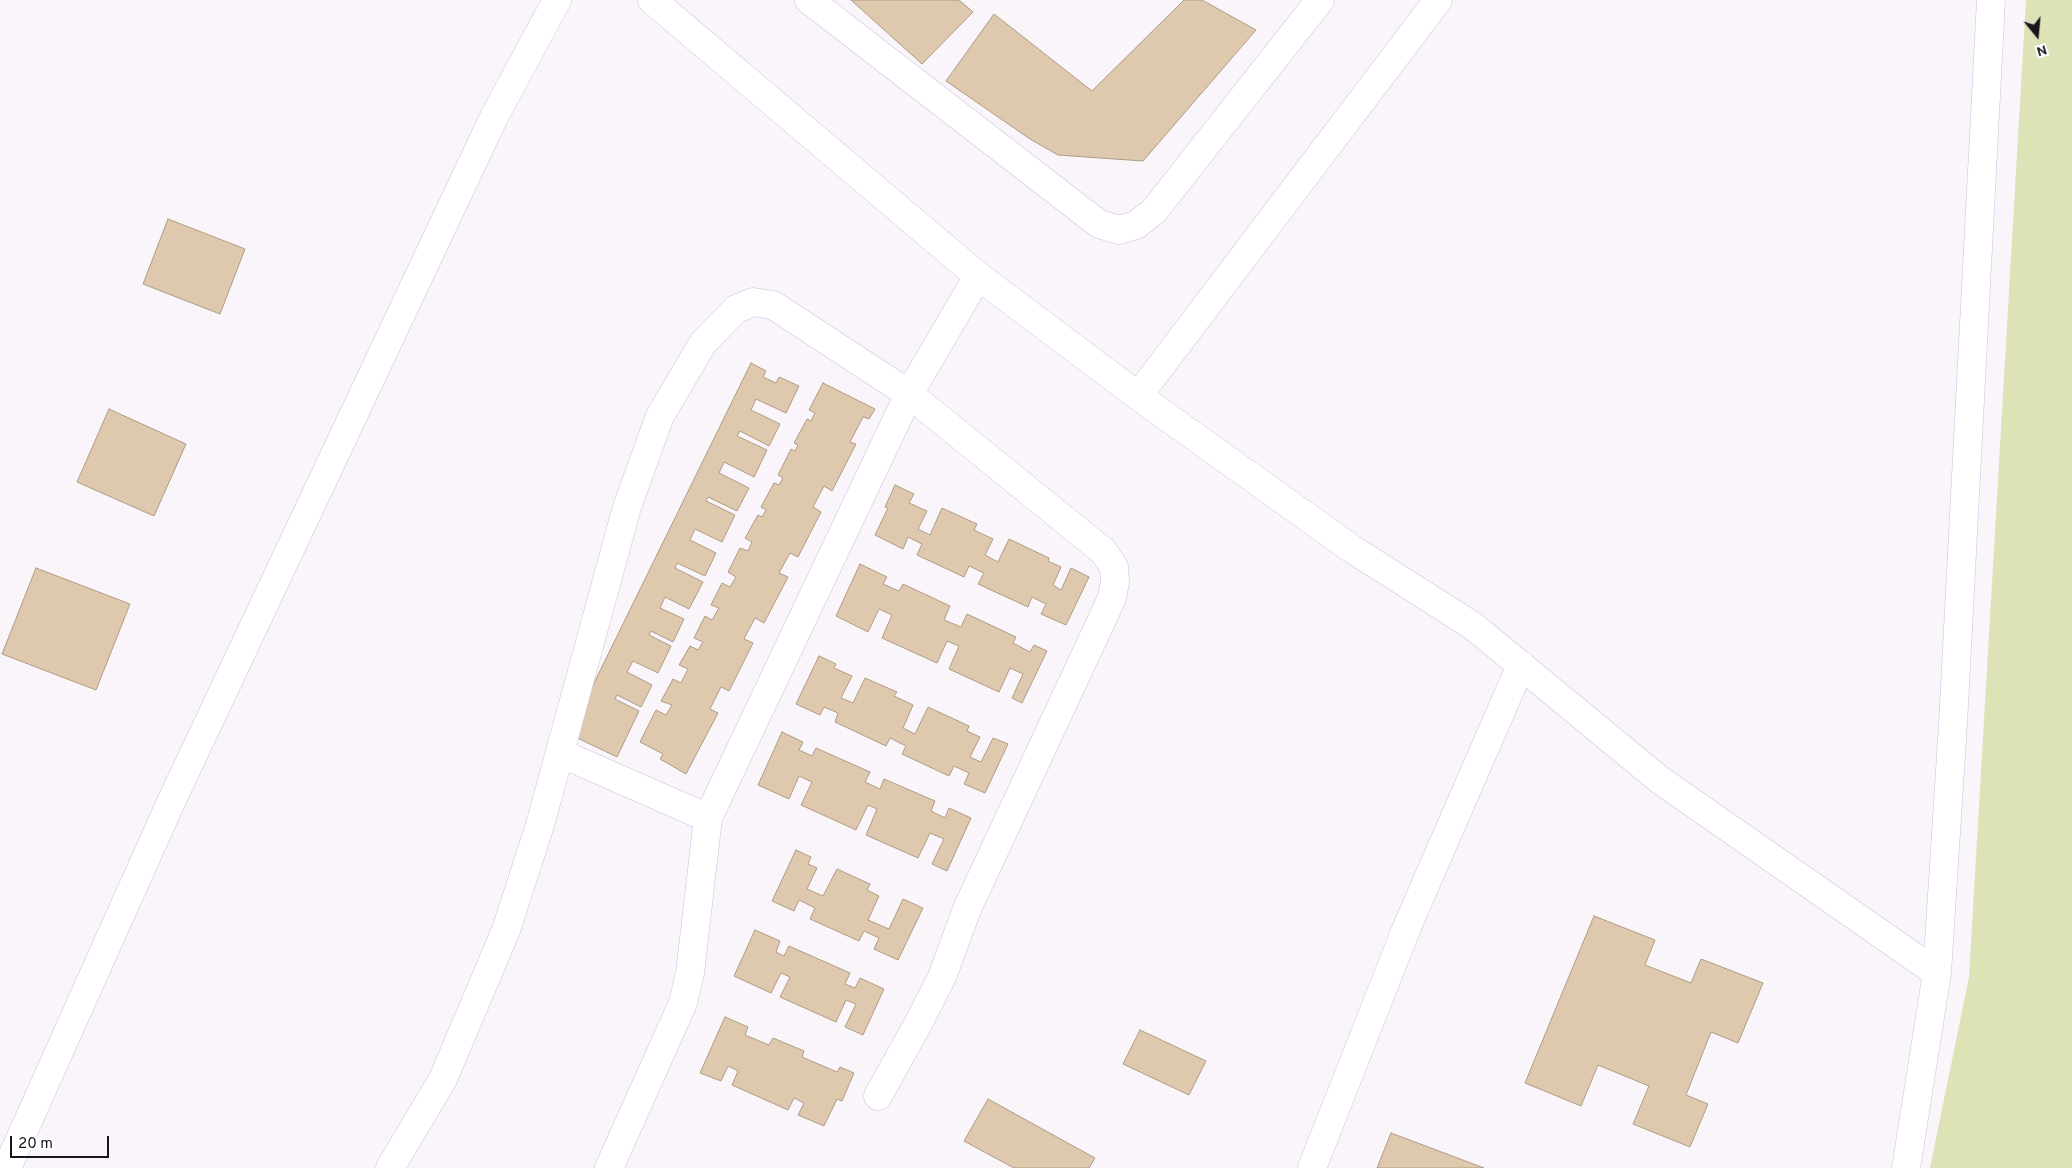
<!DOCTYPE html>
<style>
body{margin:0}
#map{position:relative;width:2072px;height:1168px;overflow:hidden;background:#f9f5fb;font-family:Overpass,sans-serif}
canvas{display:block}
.north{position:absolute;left:2012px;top:10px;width:50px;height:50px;-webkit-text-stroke:4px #fff;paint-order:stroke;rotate:163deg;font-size:14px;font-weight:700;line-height:20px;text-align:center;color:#1a141e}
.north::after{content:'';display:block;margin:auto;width:18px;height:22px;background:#1a141e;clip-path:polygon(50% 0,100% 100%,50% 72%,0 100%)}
.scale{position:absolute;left:10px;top:1136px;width:99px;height:22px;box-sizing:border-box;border:2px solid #1a141e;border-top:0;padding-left:6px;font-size:15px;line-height:18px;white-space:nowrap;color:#1a141e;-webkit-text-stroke:4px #fff;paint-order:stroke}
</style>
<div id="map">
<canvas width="2072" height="1168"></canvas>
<div class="north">N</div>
<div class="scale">20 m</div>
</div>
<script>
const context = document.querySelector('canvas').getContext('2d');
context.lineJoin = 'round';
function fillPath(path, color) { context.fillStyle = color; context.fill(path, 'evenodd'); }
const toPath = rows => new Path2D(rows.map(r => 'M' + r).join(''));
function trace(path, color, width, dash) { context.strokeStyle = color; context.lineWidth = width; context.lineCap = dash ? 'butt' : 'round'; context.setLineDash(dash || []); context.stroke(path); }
const green = toPath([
 [2026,0,2072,0,2072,1168,1930,1168,1969,977]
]);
const building = toPath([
 [851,0,959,0,973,12,922,64,851,0],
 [1184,0,1202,0,1256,30,1143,161,1058,155,1030,139,946,81,994,14,1092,91,1184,0],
 [168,219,245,249,220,314,143,284,168,219],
 [751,363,766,371,763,377,776,383,779,377,799,386,786,413,756,399,751,410,780,424,769,446,740,431,737,436,767,450,754,477,724,462,719,473,749,488,737,511,708,497,706,501,735,515,722,542,695,529,690,540,716,553,705,576,677,563,675,568,703,582,689,609,665,597,660,608,684,619,673,642,651,631,649,635,671,646,658,673,633,661,627,672,652,685,641,707,617,695,615,699,639,711,617,757,569,734,751,363],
 [823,383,875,409,869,419,863,417,850,442,856,444,832,491,824,486,813,507,821,512,798,557,790,553,779,573,788,577,764,623,755,618,744,639,753,643,729,691,721,687,710,709,718,713,686,774,660,759,663,754,640,742,656,710,666,715,672,705,661,701,673,679,681,683,688,669,679,665,690,646,698,650,703,642,694,638,705,616,712,620,719,608,711,605,722,583,730,587,736,577,728,572,740,548,748,551,752,542,745,538,758,515,762,517,766,510,761,507,774,483,779,485,783,478,778,475,791,449,795,451,798,445,794,443,807,419,811,421,815,413,809,410,823,383],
 [109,409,186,444,154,516,77,482,109,409],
 [895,485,914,494,909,503,927,511,918,529,930,535,942,508,977,524,974,530,993,539,985,555,998,562,1009,539,1049,558,1048,561,1061,567,1053,585,1061,590,1071,568,1089,577,1066,625,1041,614,1046,604,1032,597,1028,607,978,584,984,573,969,566,964,577,917,555,922,544,908,537,903,549,875,535,888,508,885,507,895,485],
 [860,564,887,577,883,584,899,591,903,584,950,606,944,620,961,627,967,614,1016,637,1013,643,1030,652,1034,645,1047,651,1022,703,1012,698,1023,674,1010,668,999,692,949,669,959,646,947,641,937,663,882,638,892,615,879,609,868,632,836,616,860,564],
 [36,568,130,604,96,690,2,654,36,568],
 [819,656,836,664,834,668,852,676,841,698,853,703,865,678,897,692,894,696,913,705,903,728,915,734,928,707,969,726,967,731,980,737,970,757,981,762,993,738,1008,744,985,793,964,784,969,773,954,766,949,776,902,754,906,746,890,738,886,746,835,722,838,713,824,707,820,715,796,704,819,656],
 [782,732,803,742,799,750,812,756,816,748,870,772,865,782,880,789,884,779,935,801,931,811,945,818,949,808,971,818,947,871,932,864,944,839,930,833,918,858,866,835,877,809,868,805,856,830,801,805,812,782,799,776,789,799,758,785,782,732],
 [796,850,811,857,808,864,817,868,807,889,823,896,837,869,870,884,867,890,879,896,868,920,889,929,903,899,923,908,898,960,874,949,879,938,864,931,859,941,810,919,815,908,799,900,794,911,772,901,796,850],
 [1594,916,1655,940,1645,965,1691,983,1701,959,1763,983,1738,1043,1711,1032,1686,1095,1708,1104,1690,1147,1633,1124,1649,1086,1598,1065,1581,1106,1525,1083,1594,916],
 [755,930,780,941,776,952,784,956,789,946,850,973,845,984,855,988,860,978,884,989,863,1035,845,1027,856,1004,846,1000,836,1022,780,997,790,977,781,973,771,993,734,976,755,930],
 [725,1017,748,1027,745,1035,769,1045,773,1038,804,1051,802,1057,837,1072,840,1067,854,1073,842,1101,837,1099,824,1126,798,1115,804,1103,794,1098,788,1110,732,1085,738,1071,728,1066,721,1081,700,1073,725,1017],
 [1140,1030,1206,1061,1189,1095,1123,1064,1140,1030],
 [988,1099,1095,1158,1089,1168,1014,1168,964,1141,988,1099],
 [1391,1133,1484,1168,1377,1168,1391,1133]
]);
const minor = toPath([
 [652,0,978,276,1138,396],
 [809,0,1099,224,1119,230,1136,225,1154,211,1320,0],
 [1438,0,1138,396,1352,549,1473,626,1660,780,1937,973],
 [560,753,708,818],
 [7,1168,171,802,494,117,557,0],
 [390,1168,443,1079,506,930,540,825,627,507,660,416,703,343,736,309,753,302,773,305,909,394,1103,551,1114,567,1115,582,1112,598,967,909,942,977,918,1024,878,1096],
 [609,1168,683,1003,690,973,708,818,909,394,978,276],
 [1312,1168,1407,927,1521,665],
 [1906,1168,1937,973,1953,724,1991,0]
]);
fillPath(green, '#dde2b7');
fillPath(building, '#dfc9ae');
trace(building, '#af9b80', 1);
trace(minor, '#cfbfdc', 29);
trace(minor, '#fff', 28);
</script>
